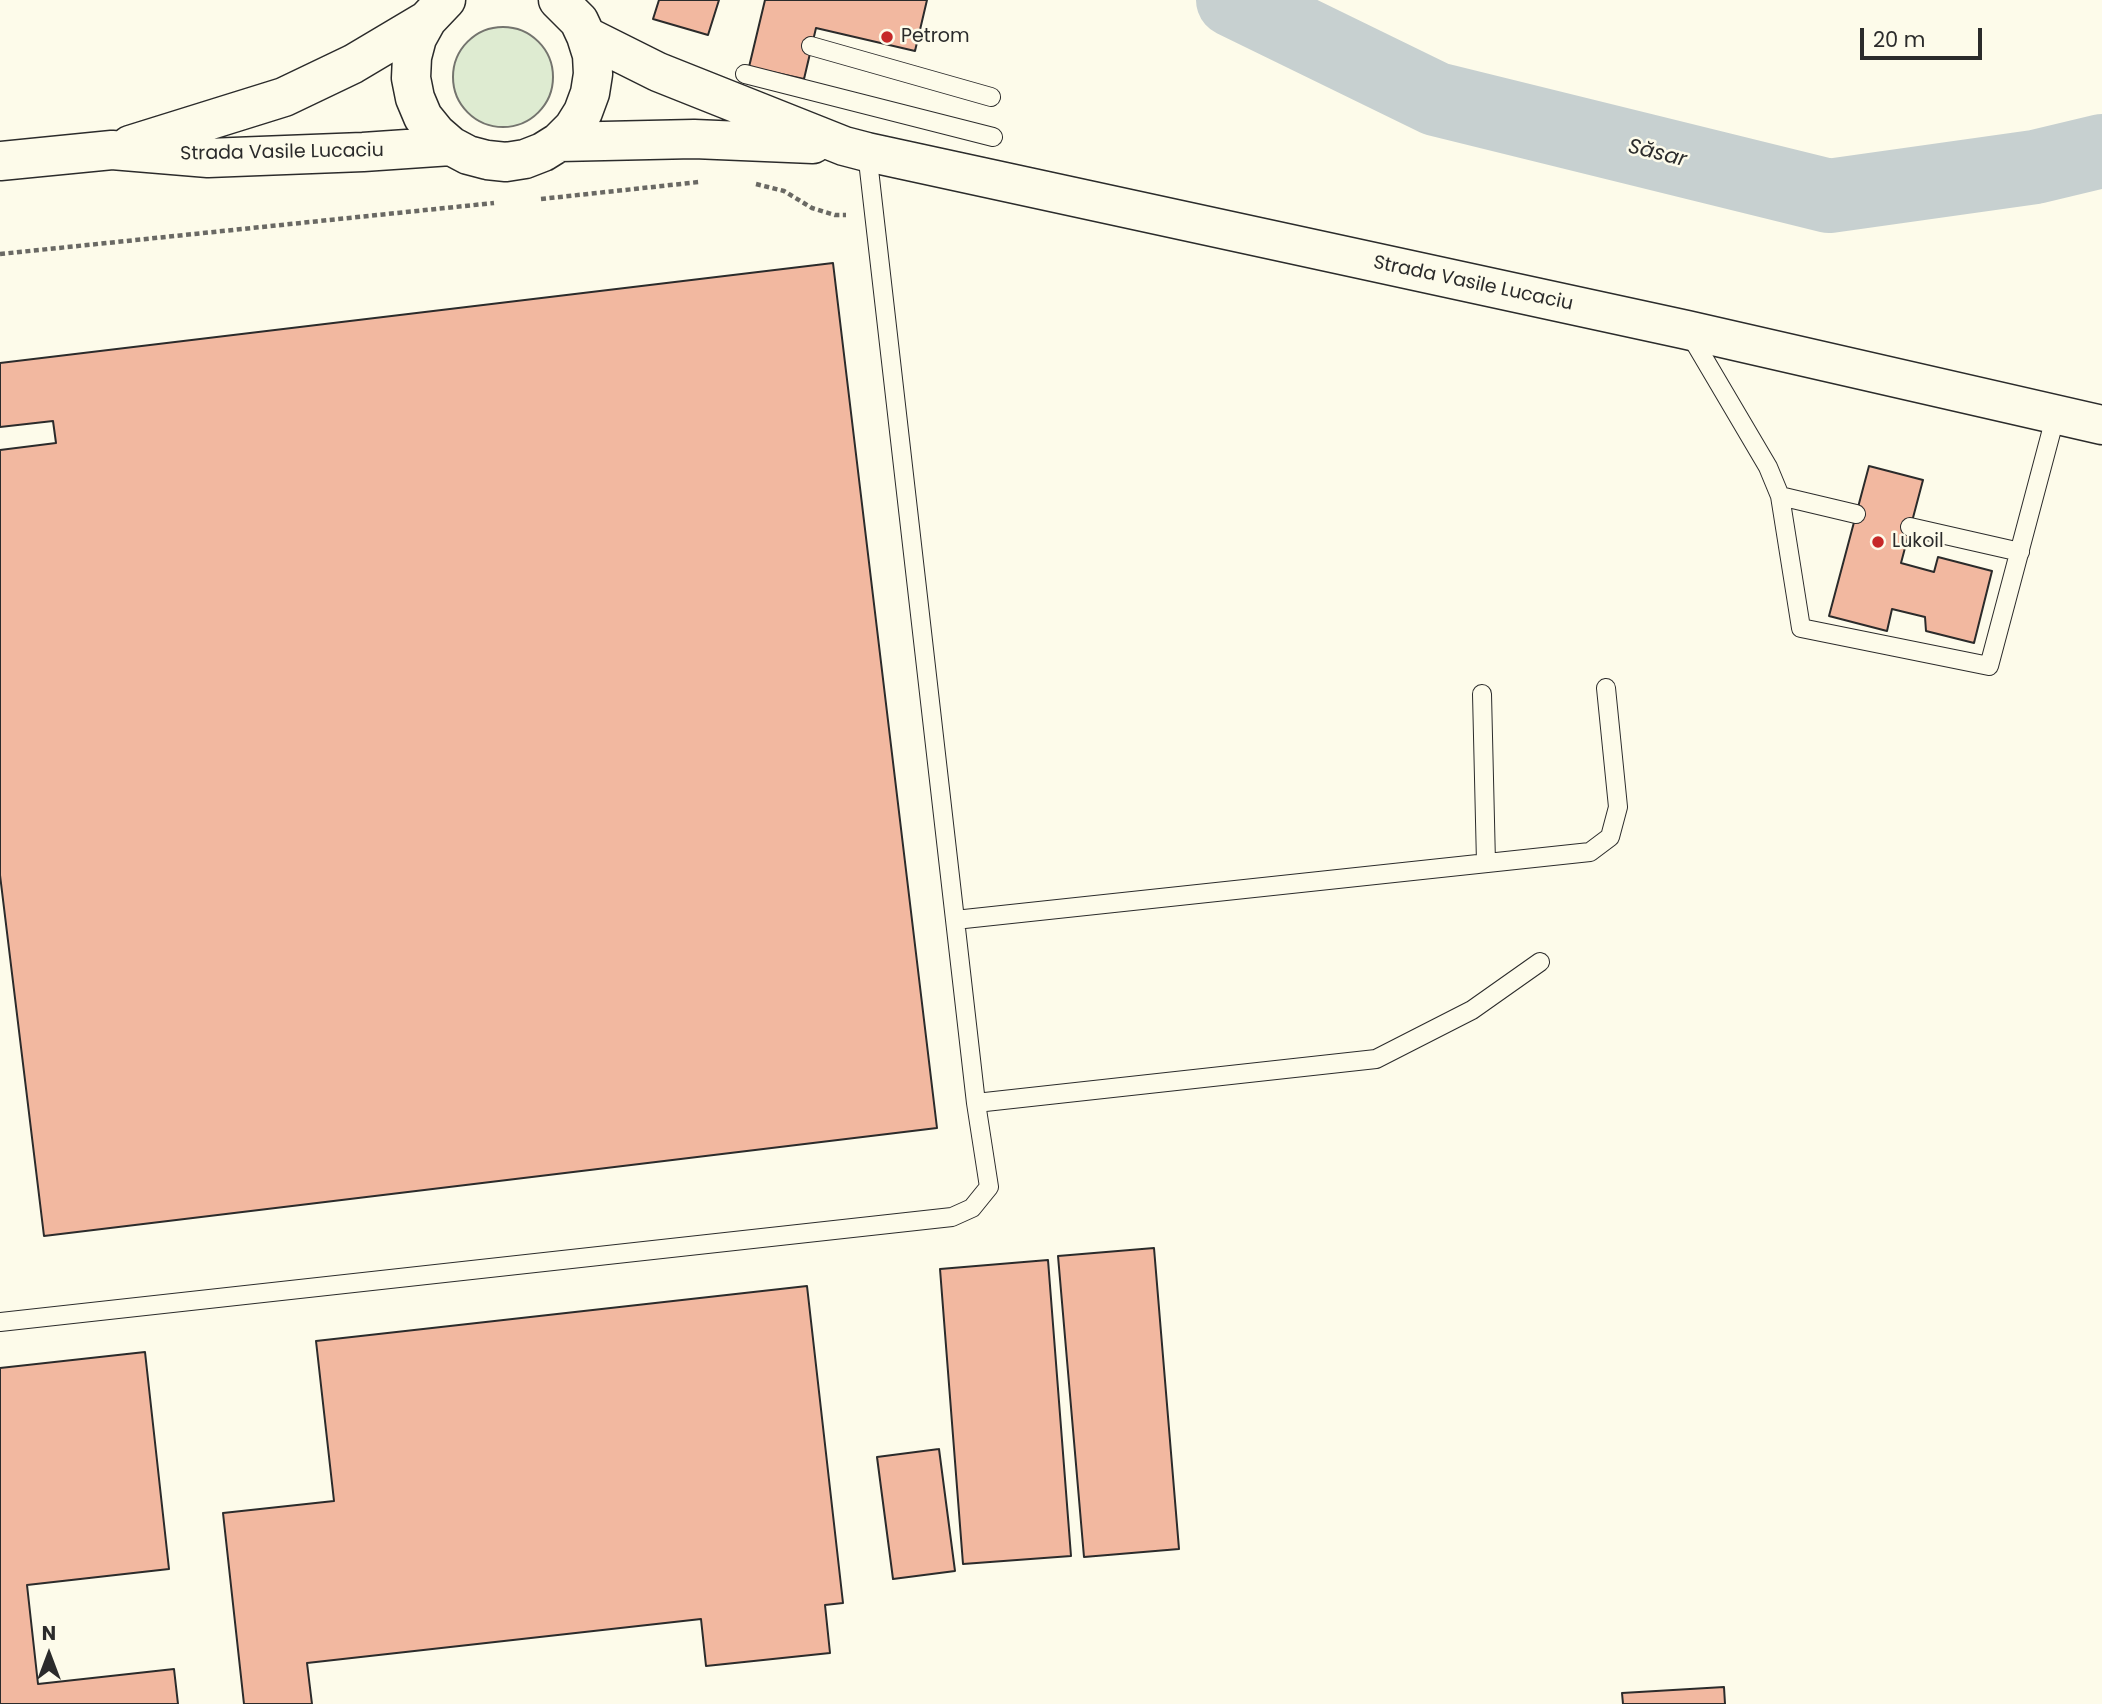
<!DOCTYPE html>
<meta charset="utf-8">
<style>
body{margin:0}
#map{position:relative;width:2102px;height:1704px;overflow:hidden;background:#fdfbea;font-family:Poppins,sans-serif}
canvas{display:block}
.north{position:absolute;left:14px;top:1620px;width:70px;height:70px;-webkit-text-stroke:5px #fdfbea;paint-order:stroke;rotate:0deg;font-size:19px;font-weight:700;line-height:28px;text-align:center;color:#2b2b2b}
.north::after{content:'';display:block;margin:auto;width:24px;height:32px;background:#2b2b2b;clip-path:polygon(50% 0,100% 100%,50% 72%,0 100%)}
.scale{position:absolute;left:1860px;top:28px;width:122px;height:32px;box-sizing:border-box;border:4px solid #2b2b2b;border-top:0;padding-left:9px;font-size:21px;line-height:24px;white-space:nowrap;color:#2b2b2b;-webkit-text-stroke:5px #fdfbea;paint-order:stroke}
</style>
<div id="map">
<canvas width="2102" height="1704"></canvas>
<div class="north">N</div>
<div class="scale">20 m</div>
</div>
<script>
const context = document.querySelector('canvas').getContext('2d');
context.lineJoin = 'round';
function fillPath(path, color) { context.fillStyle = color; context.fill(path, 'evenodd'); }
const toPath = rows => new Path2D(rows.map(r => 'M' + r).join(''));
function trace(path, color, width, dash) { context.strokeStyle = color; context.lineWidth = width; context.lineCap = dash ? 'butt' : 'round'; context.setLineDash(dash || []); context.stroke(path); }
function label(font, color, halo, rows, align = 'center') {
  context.font = font + ' Poppins,sans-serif'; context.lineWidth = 5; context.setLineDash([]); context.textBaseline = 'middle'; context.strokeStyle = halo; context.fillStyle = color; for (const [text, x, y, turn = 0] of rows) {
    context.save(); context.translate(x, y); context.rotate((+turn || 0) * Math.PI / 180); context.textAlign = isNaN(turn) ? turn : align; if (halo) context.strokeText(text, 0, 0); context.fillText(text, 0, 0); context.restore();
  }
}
const green = toPath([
 '453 77a50 50 0 1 1 100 0a50 50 0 1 1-100 0Z'
]);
const river = toPath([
 [1233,0,1436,99,1829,196,2035,167,2102,151]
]);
const building = toPath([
 [659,0,719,0,708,35,653,19,659,0],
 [765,0,927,0,915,51,816,28,804,79,749,67,765,0],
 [833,263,937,1128,44,1236,0,875,0,450,56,443,53,421,0,427,0,363,833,263],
 [1869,466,1923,480,1901,563,1934,572,1938,557,1992,571,1974,643,1926,631,1925,617,1892,609,1887,631,1829,616,1869,466],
 [1154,1248,1179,1549,1084,1557,1058,1256,1154,1248],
 [1048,1260,1071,1556,963,1564,940,1269,1048,1260],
 [807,1286,843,1603,825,1605,830,1653,706,1666,701,1619,307,1663,312,1704,244,1704,223,1513,334,1501,316,1341,807,1286],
 [145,1352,169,1569,27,1585,38,1684,174,1669,178,1704,0,1704,0,1368,145,1352],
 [939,1449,955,1571,893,1579,877,1457,939,1449],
 [1724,1687,1725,1704,1623,1704,1622,1693,1724,1687]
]);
const path = toPath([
 [756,184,784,191,812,208,835,215,846,215],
 [541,199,699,182],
 [0,254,494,203]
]);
const service = toPath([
 [811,46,991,97],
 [745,74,993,137],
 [1689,333,1768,467,1780,496,1801,628,1989,666,2056,414],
 [1780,496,1856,514],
 [1910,527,2020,552],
 [1482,694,1486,863],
 [955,920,1590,852,1610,837,1618,807,1606,688],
 [976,1103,1376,1059,1472,1010,1540,962],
 [0,1322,952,1217,972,1208,989,1187,976,1103,867,152]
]);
const primary = toPath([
 [446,0,427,20,417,38,412,57,411,78,415,98,423,117,436,133,451,146,468,155,487,160,506,162,525,159,543,152,559,142,573,128,583,112,590,93,593,74,592,55,586,36,579,21,558,0],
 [586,36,658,72,844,146,867,152,1687,330,2102,425],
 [559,142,694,139,813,144],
 [130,145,284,97,353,64,427,20],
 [0,161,112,150,208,158,363,152,451,146]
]);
const markers = [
 [887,37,7,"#c62828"],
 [1878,542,7,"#c62828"]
];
const poiNames = [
 ["Petrom",901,37],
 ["Lukoil",1892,542]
];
const streetNames = [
 ["Strada Vasile Lucaciu",282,153,-1],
 ["Strada Vasile Lucaciu",1473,284,12]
];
const waterNames = [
 ["Săsar",1657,154,14]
];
fillPath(green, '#deebd1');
trace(green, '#74746e', 2);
trace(river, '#c7d0d0', 74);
fillPath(building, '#f2b8a0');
trace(building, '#2b2b2b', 2);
trace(service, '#2b2b2b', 20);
trace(primary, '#2b2b2b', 41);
trace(path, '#6a6964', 4.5, [5, 3.5]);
trace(service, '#fdfbea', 18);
trace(primary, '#fdfbea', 38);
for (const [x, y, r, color] of markers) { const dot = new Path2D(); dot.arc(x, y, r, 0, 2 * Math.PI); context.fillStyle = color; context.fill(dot); trace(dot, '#fdfbea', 2.5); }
label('19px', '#2b2b2b', '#fdfbea', poiNames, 'left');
label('19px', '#2b2b2b', '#fdfbea', streetNames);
label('italic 21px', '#2b2b2b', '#fdfbea', waterNames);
</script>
